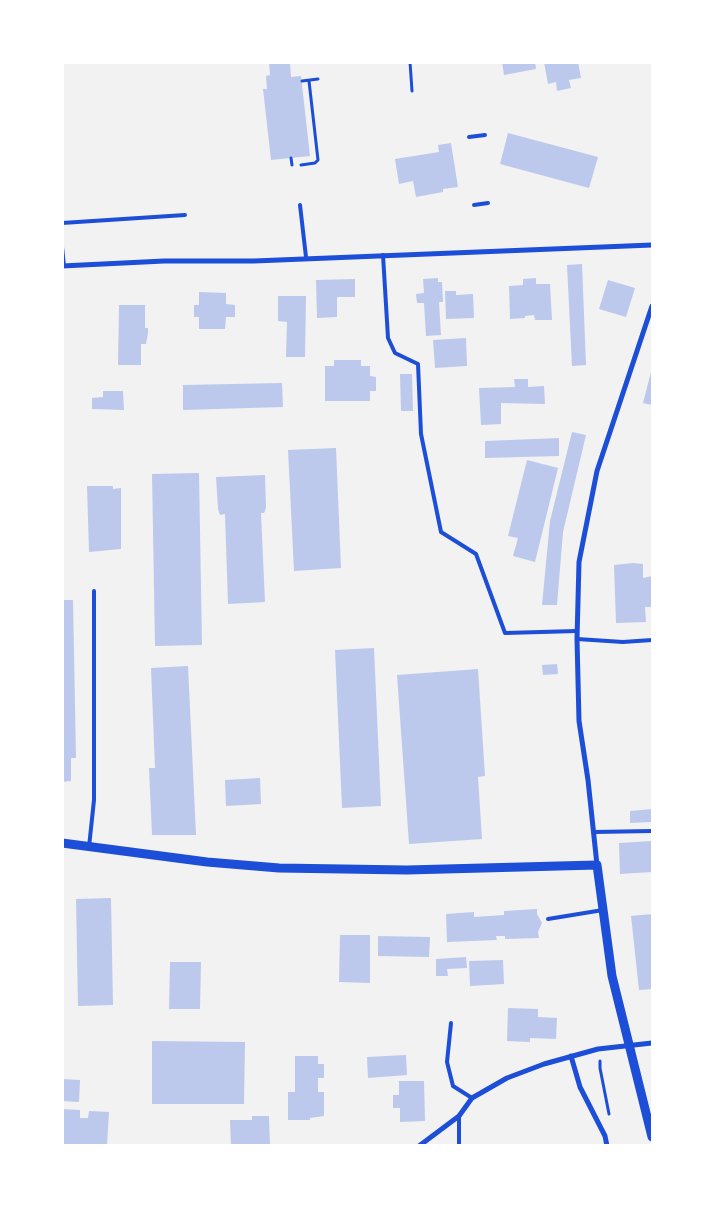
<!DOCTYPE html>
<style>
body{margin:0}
#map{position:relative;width:715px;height:1208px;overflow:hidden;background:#f2f2f2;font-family:Rubik,sans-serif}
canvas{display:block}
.frame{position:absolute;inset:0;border:64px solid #fff;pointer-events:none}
</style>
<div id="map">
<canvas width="715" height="1208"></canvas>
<div class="frame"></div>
</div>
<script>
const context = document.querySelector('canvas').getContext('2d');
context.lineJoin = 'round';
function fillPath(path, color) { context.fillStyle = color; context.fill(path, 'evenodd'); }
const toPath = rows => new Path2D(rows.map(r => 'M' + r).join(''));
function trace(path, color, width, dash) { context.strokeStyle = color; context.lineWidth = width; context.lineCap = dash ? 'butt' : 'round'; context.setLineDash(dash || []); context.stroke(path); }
const building = toPath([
 [269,62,290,62,291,77,301,76,310,156,271,160,263,89,267,89,266,76,270,75],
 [502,62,535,62,536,69,504,75],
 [544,62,578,62,581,78,569,80,571,88,557,91,556,82,548,84],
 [508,133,598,157,589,188,500,164],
 [451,143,458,187,443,189,443,192,416,197,413,181,399,184,395,159,439,152,438,145],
 [582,264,586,365,572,366,567,265],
 [438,278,438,282,442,282,443,302,439,302,441,335,426,336,424,303,417,303,416,294,424,293,423,279],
 [536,278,536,284,550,284,552,320,535,320,534,315,525,316,525,318,510,319,509,286,523,285,523,279],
 [355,279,355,297,337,297,337,317,317,318,316,280],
 [608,280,635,288,626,317,599,309],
 [445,291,456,291,456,295,473,294,474,318,446,319],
 [199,292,226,293,226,304,235,305,235,317,226,317,225,329,199,329,199,317,194,317,194,305,199,305],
 [278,296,306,296,305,357,286,357,287,322,278,321],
 [119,305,145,305,145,328,148,328,148,333,146,344,141,344,141,365,118,365],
 [466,338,467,366,435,368,433,340],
 [334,360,361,360,361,366,370,366,370,376,376,377,376,391,370,391,370,401,325,401,325,366,334,366],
 [652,368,652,405,643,403],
 [400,374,412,374,413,411,401,411],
 [514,379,528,379,528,387,544,386,545,404,501,403,501,424,481,425,479,388,515,387],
 [282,383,283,407,183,410,183,385],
 [103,391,123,391,124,410,92,409,92,398,103,397],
 [572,432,586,435,563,532,557,605,542,605,550,521],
 [559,438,559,456,485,458,485,441],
 [336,448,341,568,294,571,288,450],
 [527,460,558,468,535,562,513,556,518,538,508,536],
 [199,473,202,645,155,646,152,474],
 [265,475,266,508,264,513,261,513,265,602,228,604,225,514,220,515,218,509,216,477],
 [87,486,113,486,113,489,121,488,121,549,89,552],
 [633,563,643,564,643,578,652,576,652,607,645,607,646,622,616,623,614,565],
 [62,600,73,600,76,758,71,758,71,781,62,782],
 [374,648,381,806,342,808,335,650],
 [557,664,558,674,543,675,542,665],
 [188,666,196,835,152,835,149,768,155,768,151,668],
 [478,669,485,776,478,777,482,839,409,844,397,675],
 [260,778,261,804,226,806,225,780],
 [652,809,652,822,630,823,630,811],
 [652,841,652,872,620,874,619,843],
 [111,898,113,1005,78,1006,76,899],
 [537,909,537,914,542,923,538,932,539,938,505,939,505,936,496,936,497,940,447,942,446,914,474,912,474,917,504,915,504,911],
 [652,914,652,989,639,990,631,916],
 [340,935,370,935,370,983,339,982],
 [378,936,430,937,429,957,378,956],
 [466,957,467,968,447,969,448,976,436,976,436,959],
 [503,960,504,984,470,986,469,961],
 [170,962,201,962,200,1009,169,1009],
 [508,1008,538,1009,538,1017,557,1018,556,1039,530,1038,530,1042,507,1041],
 [152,1041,245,1042,244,1104,152,1104],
 [406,1055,407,1075,368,1078,367,1057],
 [295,1056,318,1056,318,1064,324,1064,324,1078,318,1078,318,1092,324,1092,324,1116,310,1118,310,1120,288,1120,288,1092,295,1092],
 [62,1079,80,1080,79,1102,62,1101],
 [399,1081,424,1081,425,1121,400,1122,400,1108,393,1108,393,1095,399,1095],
 [62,1109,80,1110,80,1118,88,1118,89,1111,109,1112,107,1146,62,1144],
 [252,1116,269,1116,270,1146,231,1146,230,1120,252,1120]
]);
const path = toPath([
 [410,62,412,91],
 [302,81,318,79],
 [291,158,292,165],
 [301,165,315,163,318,160,309,81],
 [600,1061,600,1068,609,1114]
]);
const service = toPath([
 [469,137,485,135],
 [300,205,306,257],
 [474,205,488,203],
 [62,223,185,215],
 [62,247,64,266],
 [383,255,388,338,395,353,418,364,421,434,441,532,476,554,505,633,577,631],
 [577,639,623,642,652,640],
 [594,832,652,831],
 [89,847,94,800,94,591],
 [548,919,603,910],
 [451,1023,447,1062,453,1086,472,1098],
 [459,1116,459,1146]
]);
const minor = toPath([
 [62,266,164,261,254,261,652,245],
 [597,865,588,780,579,721,577,639,579,562,597,471,652,306],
 [571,1056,580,1087,605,1136,607,1146],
 [419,1146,459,1116,472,1098,507,1078,544,1064,598,1049,652,1043]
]);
const tertiary = toPath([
 [62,843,207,862,279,868,407,870,597,865,612,976,652,1137]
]);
fillPath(building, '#bdc9ec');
trace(path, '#1d4ed8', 3);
trace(service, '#1d4ed8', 4);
trace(minor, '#1d4ed8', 5);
trace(tertiary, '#1d4ed8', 9);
</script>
